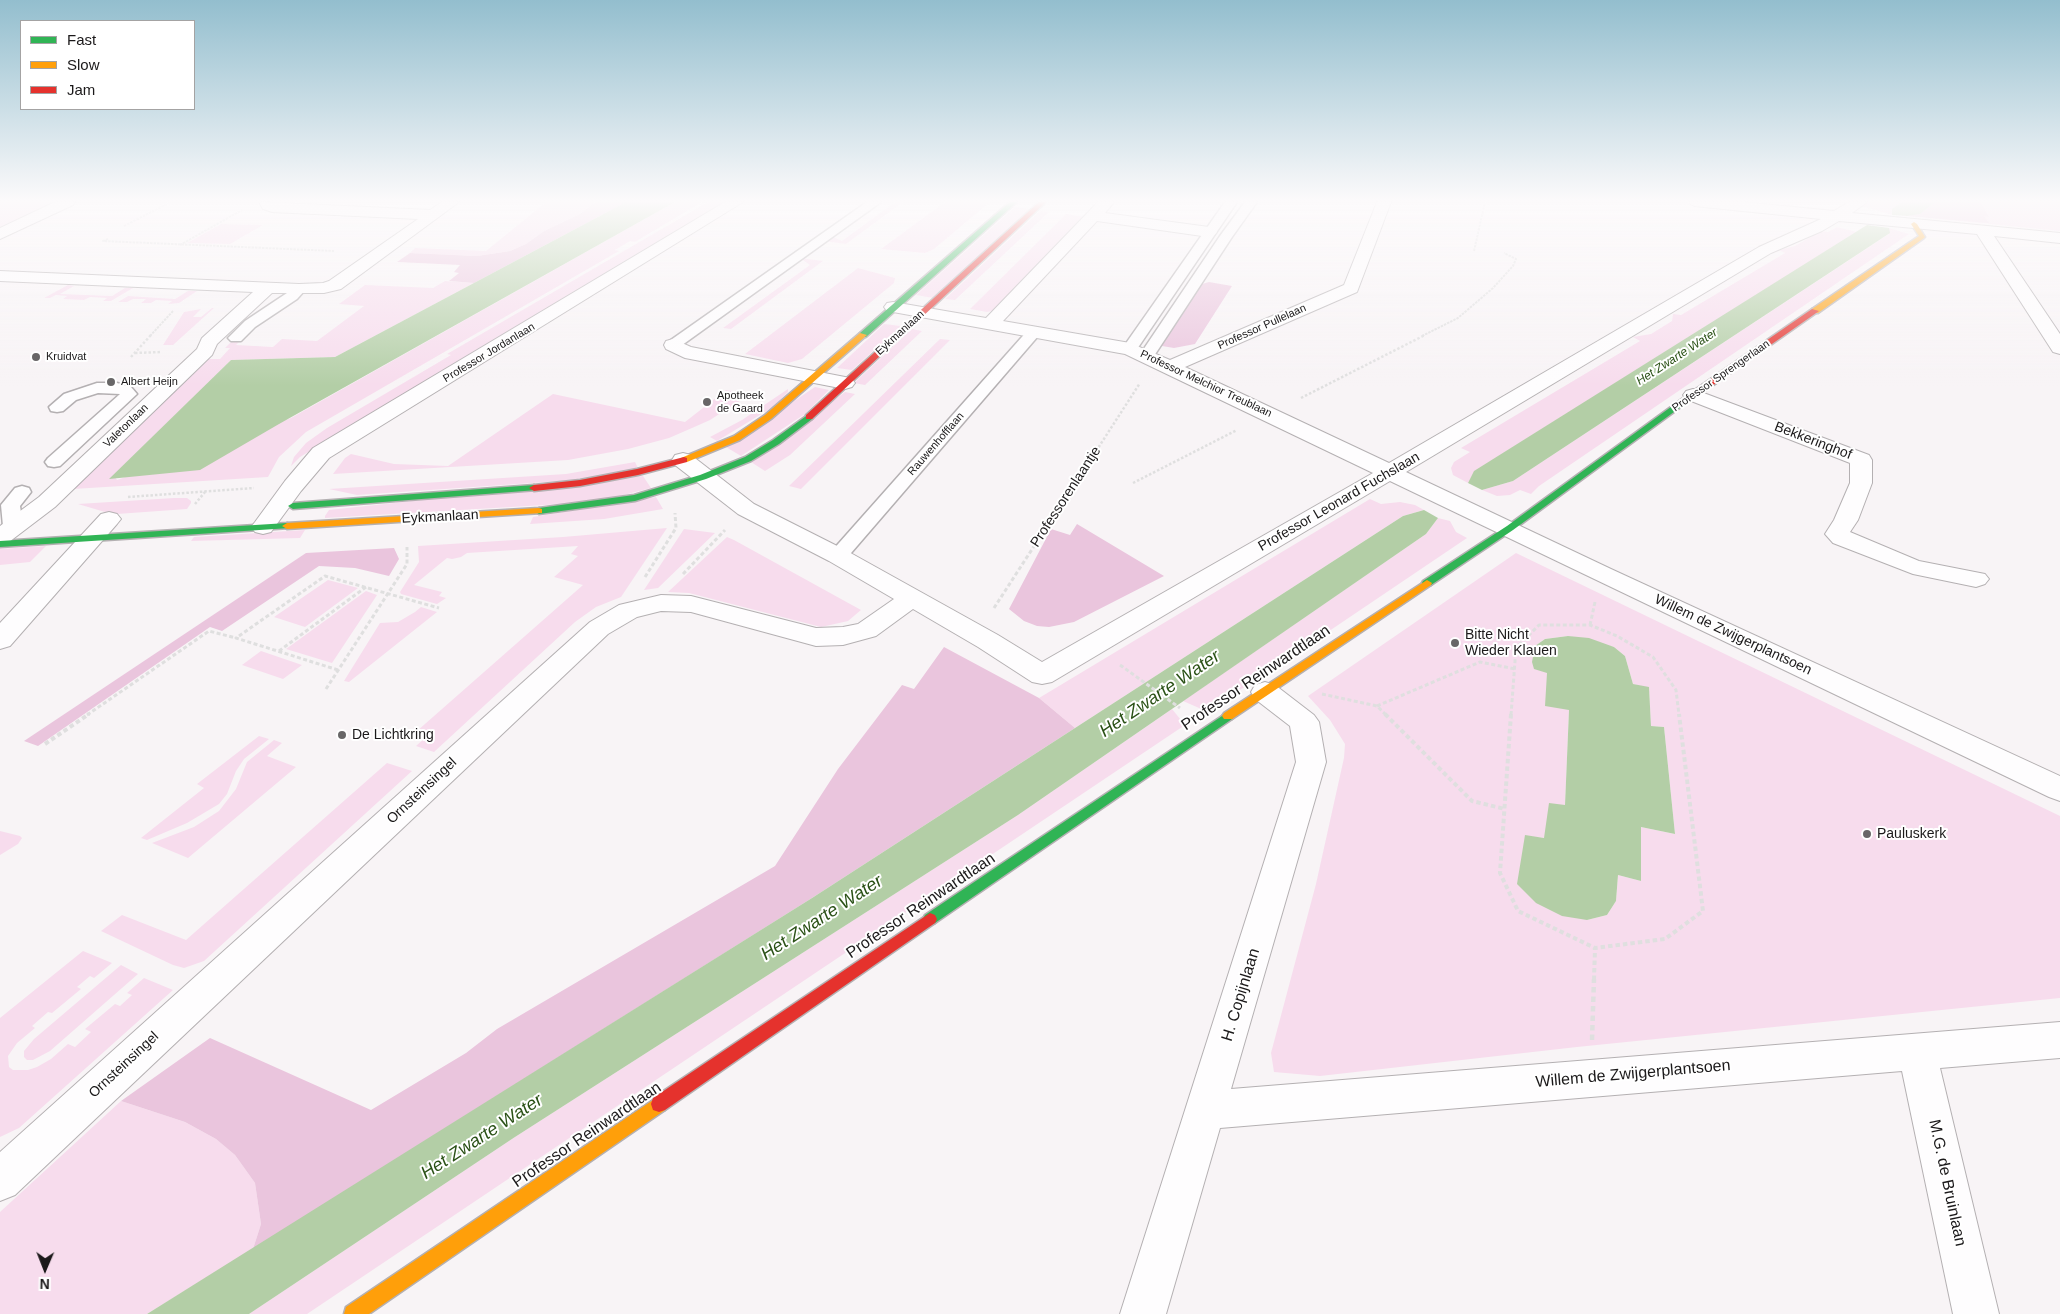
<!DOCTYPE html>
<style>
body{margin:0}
#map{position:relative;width:2060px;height:1314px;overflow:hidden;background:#f8f4f6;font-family:Helvetica,sans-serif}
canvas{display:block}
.legend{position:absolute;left:20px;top:20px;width:175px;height:90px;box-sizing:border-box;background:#fff;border:1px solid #a4a3a3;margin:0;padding:6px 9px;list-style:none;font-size:15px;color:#1b191a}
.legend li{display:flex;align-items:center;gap:10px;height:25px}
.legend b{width:25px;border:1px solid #a4a3a3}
.north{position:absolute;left:20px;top:1244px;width:50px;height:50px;-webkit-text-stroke:4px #fff;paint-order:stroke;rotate:181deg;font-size:14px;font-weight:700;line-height:20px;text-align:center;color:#1b191a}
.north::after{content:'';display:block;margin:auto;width:18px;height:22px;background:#1b191a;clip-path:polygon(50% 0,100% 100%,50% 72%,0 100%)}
</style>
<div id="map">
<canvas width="2060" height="1314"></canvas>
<ul class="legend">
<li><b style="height:6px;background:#30b455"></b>Fast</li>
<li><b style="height:6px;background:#ff9f0a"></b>Slow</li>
<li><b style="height:6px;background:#e5322d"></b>Jam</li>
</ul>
<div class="north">N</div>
</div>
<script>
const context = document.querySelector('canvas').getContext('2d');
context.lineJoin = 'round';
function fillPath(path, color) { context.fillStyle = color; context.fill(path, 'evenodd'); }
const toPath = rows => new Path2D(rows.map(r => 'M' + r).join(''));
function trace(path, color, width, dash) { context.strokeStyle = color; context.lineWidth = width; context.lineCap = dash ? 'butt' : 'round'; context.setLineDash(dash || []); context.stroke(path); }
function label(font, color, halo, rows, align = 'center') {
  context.font = font + ' Helvetica,sans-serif'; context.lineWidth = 4; context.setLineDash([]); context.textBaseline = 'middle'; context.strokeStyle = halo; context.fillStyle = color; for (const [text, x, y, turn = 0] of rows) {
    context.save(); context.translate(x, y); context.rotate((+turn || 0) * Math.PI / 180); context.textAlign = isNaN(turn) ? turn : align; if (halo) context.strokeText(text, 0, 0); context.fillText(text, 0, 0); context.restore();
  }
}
const green = toPath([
 [0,202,61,202,0,230],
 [546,202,595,202,580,214,544,231,526,244,510,251,477,256,410,253,415,248,486,251],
 [675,202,702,202,635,242,630,241,615,250,619,251,306,432,279,457,268,477,73,489,204,359,220,359,230,348,225,348,232,341,240,341,236,345,273,347,282,339,317,341,364,306,339,304,365,285,433,288,445,281,474,283,335,357,231,360,114,475,117,480,291,418],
 [708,202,726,202,452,365,300,457,291,466,294,457,306,443,327,428,451,355,447,354],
 [895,202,903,202,846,244,824,241,831,236,842,241],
 [945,202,990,202,934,249,925,253,881,249],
 [1868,202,2060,202,2060,231,1889,214,1861,206],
 [1015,207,1030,209,933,298,916,295],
 [1040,211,1049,212,955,300,945,299],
 [1066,214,1086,217,996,310,987,312,970,309],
 [221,224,263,225,230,244,187,243],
 [1837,227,1857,232,1475,471,1468,483,1453,475,1451,468,1454,462,1470,452,1461,448,1640,341,1633,337,1651,334,1672,321,1673,314,1681,315,1785,253,1779,250,1795,246,1821,231,1828,232],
 [1889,228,1909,234,1539,486,1531,494,1520,490,1510,495,1497,496,1482,490,1513,481,1889,234],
 [800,258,823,261,731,329,723,328,810,265],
 [858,268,895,278,894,283,802,359,788,363,745,354],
 [68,285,74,286,60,294,112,296,125,288,133,288,111,301,103,301,107,298,90,297,84,300,63,299,67,296,56,295,50,298,44,298],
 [188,291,197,291,179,303,168,304,172,301,156,300,151,303,141,303,146,299,133,299,127,302,118,302,128,296,175,299],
 [212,308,214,308,173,345,163,345,184,312,201,309,193,317,201,317],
 [884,324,901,326,852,370,837,368],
 [912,329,922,331,865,385,854,383],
 [940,339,950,340,801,489,789,486],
 [815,387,829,390,805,414,741,456,726,447],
 [788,389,788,392,773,407,717,441,710,437,742,420],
 [726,390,749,395,710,420,692,428,669,438,628,449,568,460,333,474,345,458,351,454,394,464,448,466,553,394,685,422],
 [845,392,855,394,790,455,765,471,751,462],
 [635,462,638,468,576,480,357,495,329,489,566,474],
 [643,476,651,488,620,496,562,504,325,518,325,516,329,510],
 [656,497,663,509,604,519,530,524,533,517],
 [174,498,187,498,191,501,191,503,187,509,103,515,105,512,78,504],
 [1370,499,1381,504,1400,502,1415,505,1424,510,1403,516,1075,728,1039,698],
 [1438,518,1450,521,1456,532,1467,538,1264,675,1206,711,1183,701,1426,534],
 [667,528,621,597,596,607,575,622,434,752,416,746,427,736,417,731,583,585,554,577,578,556,571,554,578,546,467,553,461,557,452,559,447,558,414,585,442,592,439,596,446,598,437,604,401,594,400,592,419,562,418,546,563,537],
 [684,529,715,533,658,588,644,590],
 [305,530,300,538,191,541,194,537],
 [727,537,734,540,861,610,848,621,821,627,689,593,668,592],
 [46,546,30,562,0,565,0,549],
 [1516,553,2060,816,2060,998,1577,1047,1320,1076,1274,1072,1271,1053,1316,884,1344,758,1345,744,1330,720,1308,696],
 [1568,636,1614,647,1625,656,1633,684,1649,688,1651,726,1664,727,1675,834,1641,827,1641,881,1618,875,1616,901,1607,915,1587,920,1525,836,1544,838,1565,806,1569,710,1547,673,1535,646,1545,639],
 [328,580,358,588,305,627,274,617],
 [366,591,377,595,332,663,286,649],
 [421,607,437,612,349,682,344,681,380,623,398,622,415,612],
 [261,651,302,665,283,679,242,665],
 [1172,709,1185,725,307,1314,249,1314,515,1137,1018,815],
 [259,736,269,739,244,759,236,771,227,794,219,804,187,823,147,840,141,838,204,788,197,784],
 [274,740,282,743,267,756,296,767,188,858,152,843,194,827,219,811,236,789,247,762],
 [387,763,412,771,204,961,184,968,173,965,101,931,122,915,186,940],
 [0,831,20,836,22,838,18,844,0,855],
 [83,951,112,963,94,978,90,976,77,987,81,989,52,1013,48,1012,32,1026,35,1028,17,1043,8,1056,9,1067,13,1070,28,1070,37,1067,51,1059,68,1044,75,1047,91,1032,85,1029,115,1004,120,1006,132,995,127,993,144,978,173,990,19,1128,0,1137,0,1018],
 [121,965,138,974,50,1051,33,1060,27,1060,24,1057,24,1051,34,1039],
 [121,1101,185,1122,216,1139,235,1155,255,1183,261,1224,253,1249,147,1314,0,1314,0,1212]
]);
const forest = toPath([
 [595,202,626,202,474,283,449,281,459,273,454,272,460,265,397,262,410,253,477,256,510,251,526,244,544,231,580,214],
 [1935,202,1980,202,1989,217,1984,216,1989,223,1907,216,1920,214],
 [1209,282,1232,286,1195,344,1174,348,1156,345,1195,286],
 [1077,524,1164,576,1074,622,1049,627,1037,626,1024,621,1009,609,1051,529,1070,535],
 [394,548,399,559,389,576,355,568,319,566,222,631,210,627,38,746,24,741,306,553],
 [944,647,1039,698,1075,728,812,898,253,1249,261,1224,255,1183,235,1155,216,1139,185,1122,121,1101,210,1038,371,1110,466,1053,497,1029,775,866,838,769,902,685,914,689]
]);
const water = toPath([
 [626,202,675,202,279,424,200,470,109,479,231,360,335,357],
 [1902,202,1935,202,1920,214,1907,216,1892,215,1892,209],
 [1867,225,1889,228,1890,233,1513,481,1482,490,1468,483,1474,471],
 [1424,510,1438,518,1426,534,1018,815,515,1137,249,1314,147,1314,812,898,1403,516],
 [1568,636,1589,638,1614,647,1625,656,1633,684,1649,687,1651,726,1664,727,1675,834,1641,827,1641,881,1618,875,1616,901,1607,915,1587,920,1562,916,1536,903,1517,884,1525,835,1544,838,1549,803,1565,805,1569,710,1545,706,1547,673,1534,669,1532,662,1535,646,1545,639]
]);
const pathFar4 = toPath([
 [124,226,171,202],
 [108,239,103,241,334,251],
 [180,245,242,210],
 [1474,251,1485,202],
 [150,336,173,311],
 [1422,336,1458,318,1493,288,1513,266,1516,259,1504,253]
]);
const pathFar3 = toPath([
 [135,353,161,352],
 [131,357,151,335],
 [1301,398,1425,335],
 [1133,483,1237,430],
 [128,497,254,488],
 [195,504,205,492],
 [1062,504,1140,383]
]);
const pathFar2 = toPath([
 [683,574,725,530],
 [645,577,676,528,675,513],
 [994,608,1062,503],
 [1590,625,1595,602],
 [279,651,366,587],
 [1120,665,1180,708],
 [338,670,236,638,325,576,439,608],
 [326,689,407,564,407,547],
 [1322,694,1377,706,1386,715],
 [1377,706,1480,662,1515,669],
 [87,715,209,631,236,638],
 [1511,715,1516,648,1539,625,1590,625,1617,636,1653,657,1676,690,1679,715]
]);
const pathFar1 = toPath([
 [1385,714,1472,801,1505,809],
 [1511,714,1500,873,1518,911,1595,948,1665,939,1703,911,1679,714],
 [45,744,89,714],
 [1594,980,1595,948]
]);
const path = toPath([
 [1592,1040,1594,979]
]);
const lane = toPath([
 [867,202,881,202,678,348,668,348,665,345,668,342,867,202],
 [1225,202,1237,202,1135,352,1125,352,1122,349,1225,202],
 [1245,202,1257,202,1232,237,1152,359,1142,359,1139,356,1220,236,1245,202],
 [299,285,306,289,297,299,255,327,241,341,231,341,228,338,245,321,287,293,294,286,299,285],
 [1034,328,1039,329,1041,332,1039,335,845,560,838,562,831,560,828,556,831,552,1029,329,1034,328],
 [97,383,117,383,131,387,137,394,60,466,54,467,48,466,45,462,48,458,120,394,98,393,76,400,63,411,57,412,51,411,49,407,64,394,97,383],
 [22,486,29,488,31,492,20,506,23,526,20,530,13,532,6,530,3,526,1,505,15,488,22,486]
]);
const street = toPath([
 [55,202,75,202,73,205,0,239,0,228,55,202],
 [261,202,430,210,442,202,459,202,341,289,324,293,272,293,217,344,212,355,55,507,9,542,0,544,0,526,39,497,197,349,202,338,253,292,0,281,0,271,299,284,323,283,329,281,418,219,272,212,263,209,260,204,261,202],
 [725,202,743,202,329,458,301,491,271,532,263,534,255,532,251,527,255,522,285,481,313,448,725,202],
 [1098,202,1114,202,1105,213,1209,227,1214,229,1217,232,1214,235,1209,237,1097,221,1003,321,1130,343,1170,360,1344,285,1377,202,1391,202,1357,292,1185,367,1389,463,1759,247,1821,219,1694,206,1687,202,1743,202,1834,211,1849,202,1867,202,1852,213,2060,233,2060,243,1994,236,2060,334,2060,354,2053,352,1977,234,1839,221,1822,231,1771,253,1406,472,1611,569,2060,776,2060,801,2049,797,1390,481,1052,682,1042,684,1032,682,978,647,913,609,876,636,843,645,816,646,691,612,661,611,637,617,608,634,15,1195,0,1201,0,1152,590,622,619,605,661,595,691,596,816,628,843,627,858,624,894,599,829,561,738,514,675,465,672,460,675,455,683,453,691,455,754,504,847,551,998,635,1042,662,1373,473,1125,354,893,312,887,311,884,307,887,303,893,302,986,318,1098,202],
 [673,339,691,347,845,377,852,379,855,383,852,387,845,389,685,358,666,349,664,345,666,341,673,339],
 [1693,389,1869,455,1872,460,1872,483,1858,520,1850,532,1919,561,1985,574,1989,579,1985,584,1976,587,1913,574,1833,543,1825,534,1834,520,1850,483,1850,463,1686,399,1683,395,1686,391,1693,389],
 [109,512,117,514,121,519,117,524,10,646,0,649,0,623,101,514,109,512],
 [1265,682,1275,685,1314,715,1319,722,1326,762,1231,1089,2060,1022,2060,1058,1940,1068,1999,1314,1953,1314,1902,1071,1220,1128,1166,1314,1120,1314,1296,762,1290,726,1255,699,1251,692,1255,685,1265,682]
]);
const fast = toPath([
 [1010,202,1017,202,866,337,860,337,860,333,1010,202],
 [1686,396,1693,398,1513,530,1431,585,1423,585,1422,583,1423,581,1507,526,1686,396],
 [809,414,813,417,812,419,779,444,751,461,706,479,635,501,539,514,534,511,539,508,634,495,700,475,745,457,773,440,809,414],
 [534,485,539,488,537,490,293,509,288,506,293,503,534,485],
 [287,523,290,524,292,526,290,528,0,547,0,541,287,523],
 [1228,712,1232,713,1234,716,1232,719,935,923,930,925,925,923,923,919,925,915,1228,712]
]);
const slow = toPath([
 [1914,222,1917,224,1925,237,1924,238,1818,313,1812,313,1812,309,1919,236,1911,224,1914,222],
 [860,333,867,335,771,419,740,440,687,462,681,462,681,458,734,436,765,415,860,333],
 [539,508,542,509,542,513,287,529,282,526,287,523,539,508],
 [1427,580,1432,583,1431,585,1232,719,1224,719,1222,716,1224,713,1427,580],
 [659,1096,665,1098,667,1104,665,1110,369,1314,344,1314,346,1307,659,1096]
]);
const jam = toPath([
 [1039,202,1046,202,812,419,806,419,806,415,1039,202],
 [1812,309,1819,311,1692,400,1686,400,1686,396,1812,309],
 [684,457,687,458,687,462,638,475,580,486,534,491,529,488,534,485,580,480,637,469,684,457],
 [930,913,935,915,937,919,935,923,665,1110,659,1112,653,1110,651,1104,653,1098,930,913]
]);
const markers = [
 [36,357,5,"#686667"],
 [111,382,5,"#686667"],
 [707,402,5,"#686667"],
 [1455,643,5,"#686667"],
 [342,735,5,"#686667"],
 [1867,834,5,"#686667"]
];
const farStreetnames = [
 ["Professor Pullelaan",1262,327,-24],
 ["Eykmanlaan",900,333,-42],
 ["Professor Jordanlaan",489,353,-31],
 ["Professor Sprengerlaan",1721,376,-35],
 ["Professor Melchior Treublaan",1206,384,25],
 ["Valetonlaan",126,426,-44],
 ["Rauwenhofflaan",936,444,-49]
];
const farPoinames = [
 ["Kruidvat",46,357],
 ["Albert Heijn",121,382],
 ["Apotheek",717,396],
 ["de Gaard",717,409]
];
const farWaternames = [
 ["Het Zwarte Water",1677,357,-33]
];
const streetNames = [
 ["Bekkeringhof",1813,441,21],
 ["Professorenlaantje",1066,497,-57],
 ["Professor Leonard Fuchslaan",1339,502,-30],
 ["Eykmanlaan",440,517,-3],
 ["Willem de Zwijgerplantsoen",1733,635,25],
 ["Ornsteinsingel",422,791,-43],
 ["Ornsteinsingel",124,1065,-43]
];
const poiNames = [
 ["Bitte Nicht",1465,635],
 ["Wieder Klauen",1465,651],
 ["De Lichtkring",352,735],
 ["Pauluskerk",1877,834]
];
const nearStreetnames = [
 ["Professor Reinwardtlaan",1256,678,-34],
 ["Professor Reinwardtlaan",921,906,-34],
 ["H. Copijnlaan",1241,995,-73],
 ["Willem de Zwijgerplantsoen",1633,1074,-5],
 ["Professor Reinwardtlaan",587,1135,-34],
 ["M.G. de Bruinlaan",1947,1183,78]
];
const nearWaternames = [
 ["Het Zwarte Water",1160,694,-34],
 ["Het Zwarte Water",822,918,-33],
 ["Het Zwarte Water",482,1137,-33]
];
fillPath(green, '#f7dced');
fillPath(forest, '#eac5dd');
fillPath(water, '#b3cea6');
trace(lane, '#b4b0b2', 3);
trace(street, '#b4b0b2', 2);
trace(fast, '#b4b0b2', 3);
trace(slow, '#b4b0b2', 3);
trace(jam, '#b4b0b2', 3);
trace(pathFar4, '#dfdfdf', 2, [2.5, 1]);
trace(pathFar3, '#dfdfdf', 2.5, [2.5, 2]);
trace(pathFar2, '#dfdfdf', 3, [4, 2.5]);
trace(pathFar1, '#dfdfdf', 4, [4.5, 3]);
trace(path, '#dfdfdf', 4.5, [5.5, 4]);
fillPath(lane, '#fefdfe');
fillPath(street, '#fefdfe');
fillPath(fast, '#30b455');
fillPath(slow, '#ff9f0a');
fillPath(jam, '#e5322d');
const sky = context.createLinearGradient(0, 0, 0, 386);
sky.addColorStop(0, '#93bece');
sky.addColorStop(0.52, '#fcfafb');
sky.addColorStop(1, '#fcfafb00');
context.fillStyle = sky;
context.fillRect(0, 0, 2060, 386);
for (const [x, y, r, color] of markers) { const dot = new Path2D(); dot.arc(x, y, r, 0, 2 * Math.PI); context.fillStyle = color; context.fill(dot); trace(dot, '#fff', 2); }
label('11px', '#1b191a', '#fff', farStreetnames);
label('11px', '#1b191a', '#fff', farPoinames, 'left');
label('italic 12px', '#2a5116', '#fff', farWaternames);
label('14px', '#1b191a', '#fff', streetNames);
label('14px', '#1b191a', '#fff', poiNames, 'left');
label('16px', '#1b191a', '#fff', nearStreetnames);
label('italic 18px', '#2a5116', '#fff', nearWaternames);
</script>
